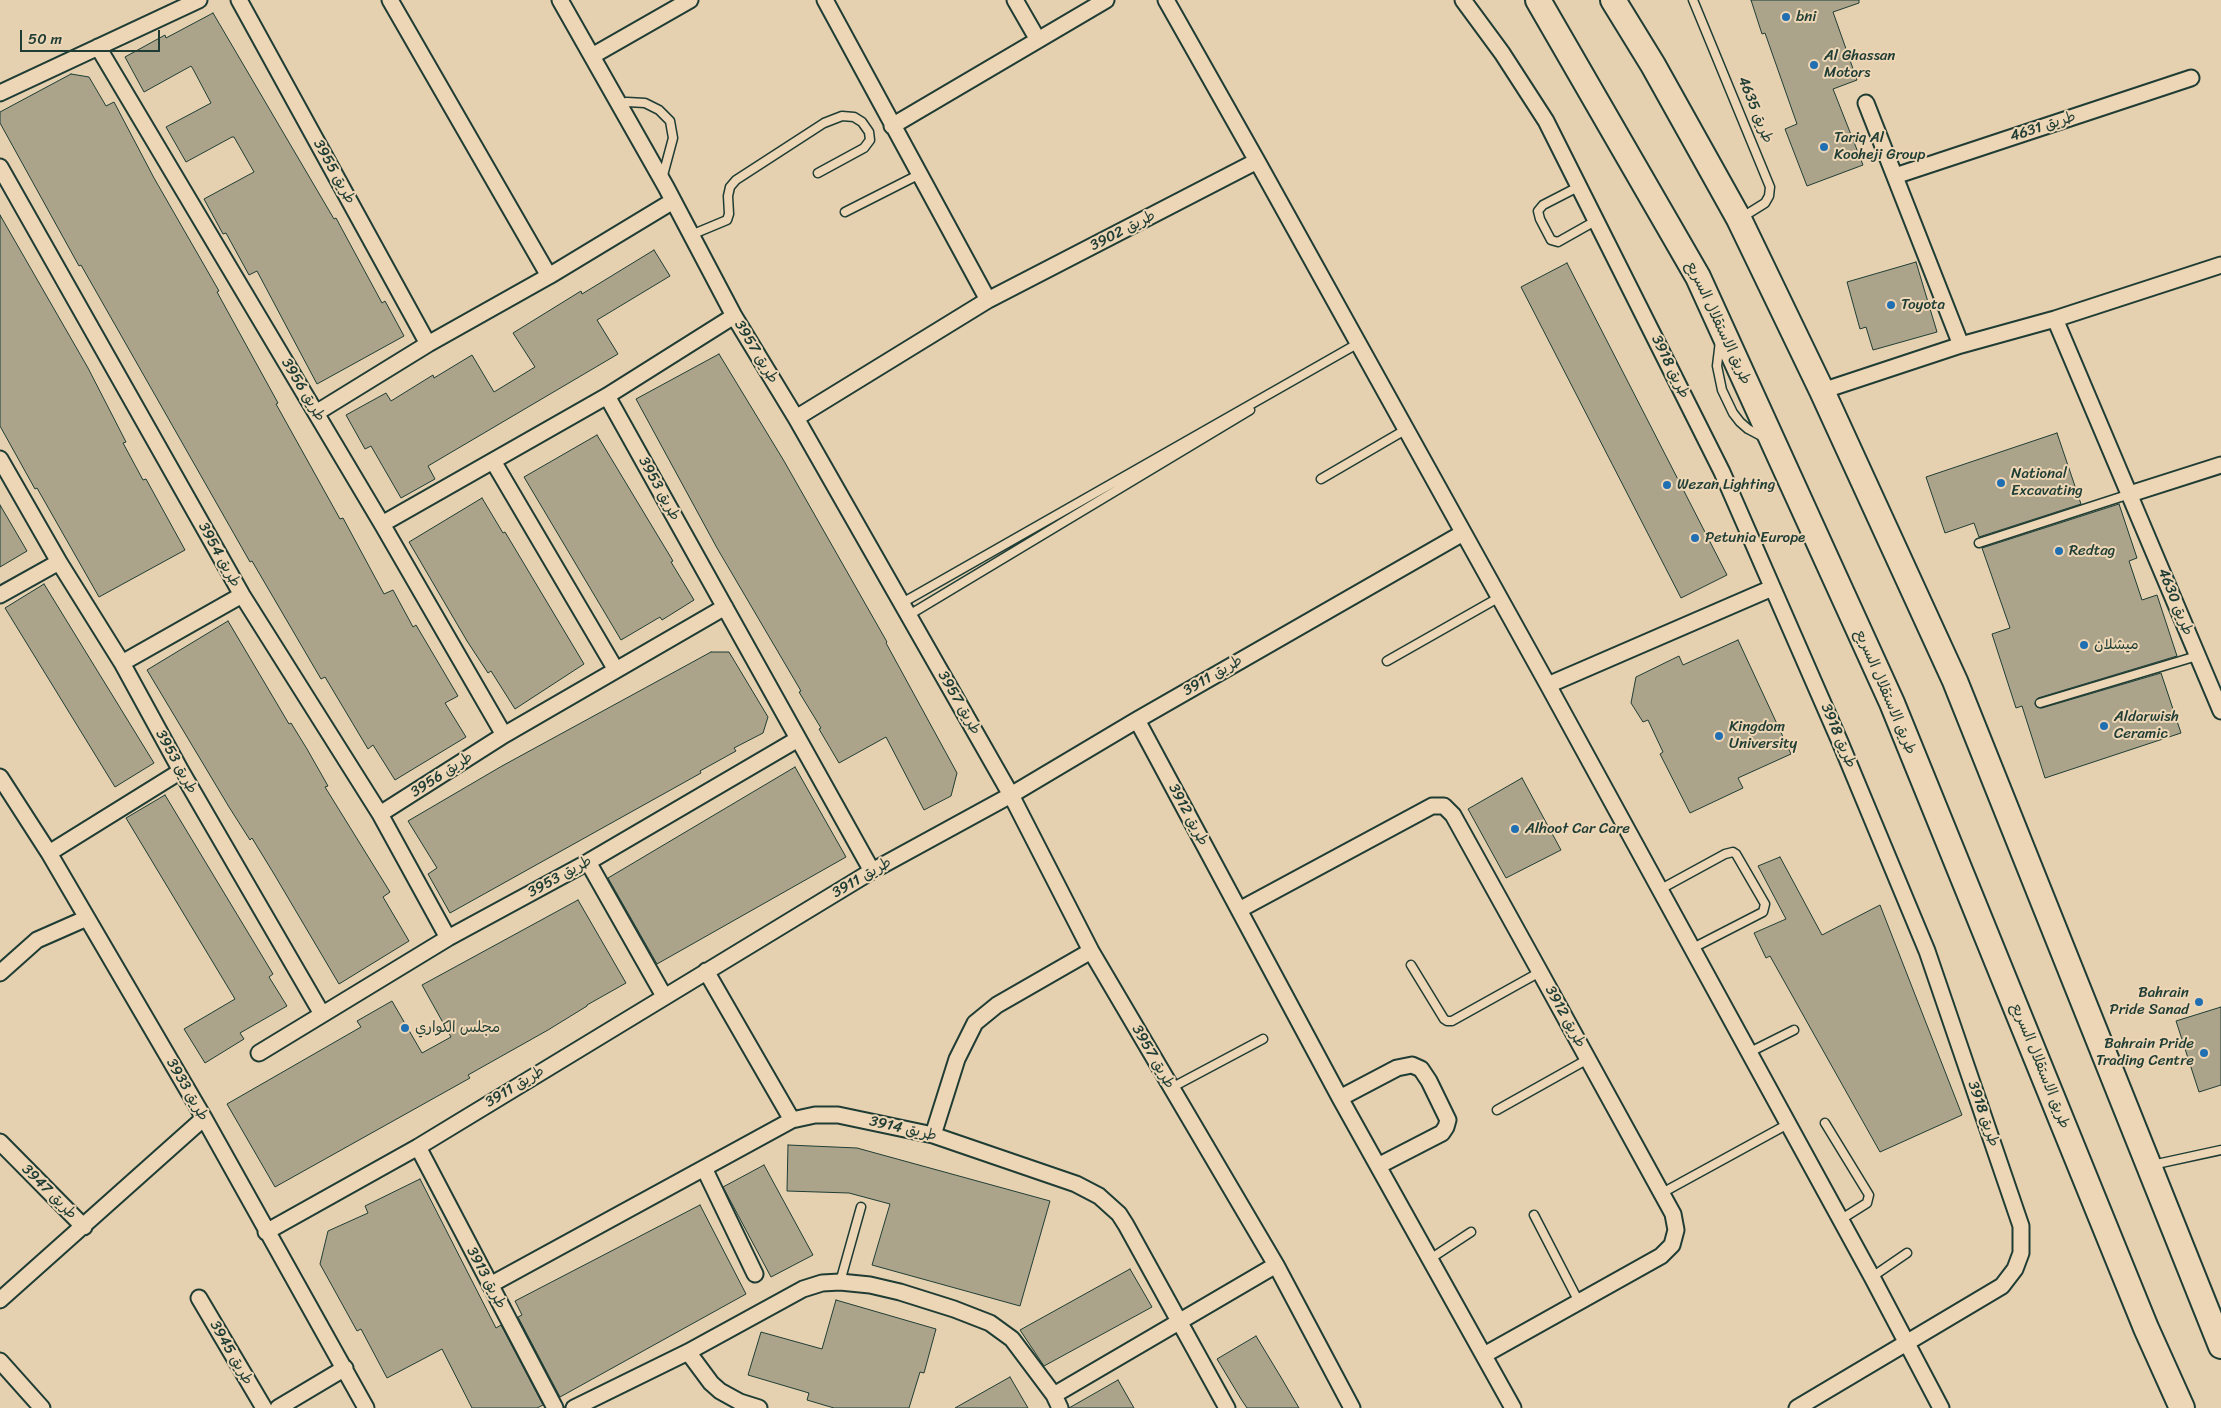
<!DOCTYPE html>
<meta charset="utf-8">
<style>
body{margin:0}
#map{position:relative;width:2221px;height:1408px;overflow:hidden;background:#e5d0b0;font-family:Sriracha,sans-serif}
canvas{display:block}
.scale{position:absolute;left:20px;top:30px;width:140px;height:22px;box-sizing:border-box;border:2px solid #1f3d34;border-top:0;padding-left:6px;font-size:15px;line-height:18px;white-space:nowrap;color:#1f3d34;-webkit-text-stroke:4px #edd6b5;paint-order:stroke}
</style>
<div id="map">
<canvas width="2221" height="1408"></canvas>
<div class="scale">50 m</div>
</div>
<script>
const context = document.querySelector('canvas').getContext('2d');
context.lineJoin = 'round';
function fillPath(path, color) { context.fillStyle = color; context.fill(path, 'evenodd'); }
const toPath = rows => new Path2D(rows.map(r => 'M' + r).join(''));
function trace(path, color, width, dash) { context.strokeStyle = color; context.lineWidth = width; context.lineCap = dash ? 'butt' : 'round'; context.setLineDash(dash || []); context.stroke(path); }
function label(font, color, halo, rows, align = 'center') {
  context.font = font + ' Sriracha,"Playpen Sans Arabic",sans-serif'; context.lineWidth = 4; context.setLineDash([]); context.textBaseline = 'middle'; context.strokeStyle = halo; context.fillStyle = color; for (const [text, x, y, turn = 0] of rows) {
    context.save(); context.translate(x, y); context.rotate((+turn || 0) * Math.PI / 180); context.textAlign = isNaN(turn) ? turn : align; if (halo) context.strokeText(text, 0, 0); context.fillText(text, 0, 0); context.restore();
  }
}
const building = toPath([
 [1751,0,1859,0,1859,3,1833,12,1857,80,1833,89,1863,165,1807,186,1785,129,1797,124,1765,33,1762,34,1751,0],
 [213,13,334,219,336,218,382,303,385,301,404,336,317,384,257,271,249,275,226,233,223,234,204,199,254,172,234,137,232,137,186,162,166,127,211,103,193,69,191,66,144,92,125,57,165,35,166,38,213,13],
 [71,74,89,77,106,106,114,102,154,178,219,291,217,292,278,403,276,404,340,519,343,518,384,594,393,590,413,627,416,625,458,696,445,703,466,737,395,780,373,745,368,749,325,677,321,679,252,561,250,562,81,265,79,266,0,123,0,112,71,74],
 [0,215,88,368,126,442,123,443,143,480,146,479,185,550,99,597,37,488,35,489,0,426,0,215],
 [654,250,670,276,597,320,618,354,428,466,435,479,401,498,371,446,365,449,346,415,386,393,391,401,433,375,434,378,472,355,494,392,535,367,513,333,581,291,582,294,654,250],
 [1916,262,1937,332,1873,350,1866,327,1860,329,1847,282,1916,262],
 [1567,263,1727,575,1681,598,1521,287,1567,263],
 [719,354,784,461,887,642,886,643,957,773,951,796,924,810,886,737,839,763,819,729,821,728,799,692,801,691,717,548,636,399,719,354],
 [2057,433,2081,504,1979,537,1974,523,1945,533,1926,477,2057,433],
 [597,435,673,561,671,562,694,600,662,620,660,617,621,640,524,477,597,435],
 [482,498,503,533,505,532,584,664,515,709,491,671,488,673,467,641,409,542,482,498],
 [2119,504,2137,558,2129,561,2142,600,2157,595,2177,656,2038,698,2035,704,2037,707,2042,708,2161,673,2181,733,2045,778,2022,706,2016,708,1992,634,2010,628,1982,548,2119,504],
 [0,505,27,551,0,567,0,505],
 [44,584,154,763,115,787,5,608,44,584],
 [228,621,289,724,291,723,307,749,328,786,325,787,390,892,383,897,409,941,339,984,274,874,252,838,250,840,229,807,147,670,228,621],
 [1738,640,1791,754,1738,778,1743,788,1690,813,1660,754,1663,752,1648,720,1643,722,1631,703,1636,677,1679,656,1683,665,1738,640],
 [711,652,729,652,768,717,763,733,734,748,736,751,700,771,701,773,450,913,428,874,437,868,408,821,502,766,711,652],
 [795,767,846,857,657,964,608,878,795,767],
 [1522,778,1561,850,1506,878,1468,809,1522,778],
 [165,795,273,974,269,977,287,1006,240,1033,244,1039,205,1063,184,1029,235,999,126,818,165,795],
 [1780,857,1822,935,1880,905,1962,1115,1880,1152,1770,956,1766,958,1754,933,1786,919,1758,866,1780,857],
 [578,900,626,983,587,1005,587,1006,548,1030,468,1075,470,1078,275,1187,227,1104,361,1027,357,1021,392,1001,422,1053,451,1037,422,985,578,900],
 [2221,1007,2221,1085,2199,1092,2176,1021,2221,1007],
 [788,1145,857,1148,1050,1201,1020,1306,872,1265,890,1204,849,1193,787,1191,788,1145],
 [764,1165,813,1255,771,1277,723,1187,764,1165],
 [420,1179,496,1328,501,1325,543,1405,537,1408,472,1408,442,1349,387,1378,361,1329,357,1331,320,1264,328,1231,368,1213,365,1206,420,1179],
 [700,1205,746,1294,560,1397,518,1317,522,1315,515,1301,700,1205],
 [1130,1269,1152,1307,1044,1366,1020,1330,1130,1269],
 [836,1300,936,1329,924,1373,920,1372,909,1408,834,1408,807,1400,809,1393,748,1375,761,1332,822,1349,836,1300],
 [1256,1336,1282,1379,1299,1408,1247,1408,1241,1399,1217,1359,1256,1336],
 [1010,1377,1028,1408,955,1408,1010,1377],
 [1118,1380,1134,1408,1069,1408,1118,1380]
]);
const lane = toPath([
 [1693,0,1770,187,1769,196,1765,203,1741,218],
 [619,104,627,102,645,103,659,110,670,121,673,138,662,179],
 [1578,187,1543,205,1538,211,1540,219,1551,240,1558,242,1597,220],
 [845,212,920,174],
 [691,235,727,220,729,214,728,196,730,187,736,180,824,123,842,116,854,117,862,122,869,132,870,140,864,148,818,173],
 [1720,341,1717,366,1722,390,1733,413,1740,422,1748,429,1765,438],
 [1321,479,1405,430],
 [1979,543,2130,494],
 [902,603,1357,344],
 [909,615,1250,410],
 [1387,661,1498,598],
 [2040,703,2197,656],
 [1659,890,1725,854,1733,852,1736,854,1765,904,1763,912,1691,949],
 [1411,965,1444,1019,1447,1021,1452,1021,1540,972],
 [1748,1053,1794,1030],
 [1171,1088,1263,1039],
 [1497,1110,1588,1059],
 [1825,1123,1869,1195,1867,1203,1840,1220],
 [2152,1165,2221,1150],
 [1662,1193,1788,1124],
 [1534,1215,1579,1302],
 [1430,1259,1471,1232],
 [1872,1277,1907,1253],
 [840,1282,861,1207]
]);
const street = toPath([
 [239,0,428,344],
 [390,0,549,276],
 [560,0,666,187,734,316,796,418,1011,795,1091,951,1276,1265,1352,1408],
 [825,0,988,300],
 [1015,0,1038,40],
 [1166,0,1257,161,1548,685,1872,1277,1941,1408],
 [1463,0,1502,53,1546,121,1722,472,1840,742,1927,951,2021,1226,2021,1253,2015,1269,2002,1286,1797,1408],
 [98,47,382,524,504,735],
 [592,56,690,0],
 [0,93,199,0],
 [1866,103,1961,345],
 [892,126,1106,0],
 [0,167,242,595,380,814,448,938],
 [1895,176,2191,78],
 [2055,319,2221,711],
 [1822,391,1961,345,2055,319,2221,265],
 [607,396,872,871],
 [316,413,428,344,549,276,673,201],
 [796,418,988,300,1257,161],
 [0,459,59,562,122,663,181,771,322,1014],
 [493,461,616,670],
 [2130,494,2221,465],
 [382,524,607,396,734,316],
 [0,595,59,562],
 [122,663,242,595],
 [1548,685,1772,588],
 [1137,720,1340,1098,1513,1408],
 [0,777,49,853,204,1118,366,1408],
 [380,814,504,735,725,607],
 [49,853,181,771],
 [588,862,664,996],
 [1239,910,1432,806,1444,806,1453,815,1540,972,1673,1214,1676,1230,1672,1245,1661,1256,1484,1355],
 [706,971,792,1120],
 [0,973,37,940,87,918],
 [259,1053,448,938,588,862,798,739],
 [1340,1098,1397,1068,1412,1065,1421,1069,1429,1081,1448,1120,1446,1127,1442,1133,1378,1166],
 [933,1135,957,1059,975,1023,997,1005,1091,951],
 [0,1142,84,1227],
 [418,1147,555,1408],
 [704,1168,755,1274],
 [266,1232,418,1147,872,871,1011,795,1137,720,1463,533],
 [490,1285,792,1120,815,1115,838,1115,933,1135,1076,1184,1099,1196,1119,1214,1126,1225,1227,1408],
 [199,1298,264,1408],
 [0,1300,204,1118],
 [688,1352,711,1383,720,1391,740,1402,759,1408],
 [0,1361,42,1408],
 [1054,1395,1276,1265],
 [278,1408,345,1368],
 [574,1408,688,1352,803,1289,822,1283,840,1282,870,1285,900,1292,954,1309,990,1323,1012,1339,1054,1395,1060,1408]
]);
const primary = toPath([
 [1538,0,1698,277,1892,703,2146,1328,2182,1408],
 [1613,0,1653,65,1739,219,1822,391,1955,681,2221,1346]
]);
const markers = [
 [1786,17,5,"#1f6fb2"],
 [1814,65,5,"#1f6fb2"],
 [1824,147,5,"#1f6fb2"],
 [1891,305,5,"#1f6fb2"],
 [2001,483,5,"#1f6fb2"],
 [1667,485,5,"#1f6fb2"],
 [1695,538,5,"#1f6fb2"],
 [2059,551,5,"#1f6fb2"],
 [2084,645,5,"#1f6fb2"],
 [2104,726,5,"#1f6fb2"],
 [1719,736,5,"#1f6fb2"],
 [1515,829,5,"#1f6fb2"],
 [2199,1002,5,"#1f6fb2"],
 [405,1028,5,"#1f6fb2"],
 [2204,1053,5,"#1f6fb2"]
];
const poiNames = [
 ["bni",1796,17],
 ["Al Ghassan",1824,56],
 ["Motors",1824,73],
 ["Tariq Al",1834,138],
 ["Kooheji Group",1834,155],
 ["Toyota",1901,305],
 ["National",2011,474],
 ["Excavating",2011,491],
 ["Wezan Lighting",1677,485],
 ["Petunia Europe",1705,538],
 ["Redtag",2069,551],
 ["ميشلان",2094,645],
 ["Aldarwish",2114,717],
 ["Ceramic",2114,734],
 ["Kingdom",1729,727],
 ["University",1729,744],
 ["Alhoot Car Care",1525,829],
 ["Bahrain",2189,993,"right"],
 ["Pride Sanad",2189,1010,"right"],
 ["مجلس الكواري",415,1028],
 ["Bahrain Pride",2194,1044,"right"],
 ["Trading Centre",2194,1061,"right"]
];
const streetNames = [
 ["طريق 4635",1755,110,68],
 ["طريق 4631",2043,127,-18],
 ["طريق 3955",334,172,61],
 ["طريق 3902",1123,231,-27],
 ["طريق الاستقلال السريع",1718,323,65],
 ["طريق 3957",756,352,59],
 ["طريق 3918",1670,367,64],
 ["طريق 3956",303,390,59],
 ["طريق 3953",659,489,61],
 ["طريق 3954",219,555,61],
 ["طريق 4630",2175,602,68],
 ["طريق 3911",1213,676,-30],
 ["طريق الاستقلال السريع",1885,692,67],
 ["طريق 3957",959,703,60],
 ["طريق 3918",1838,736,67],
 ["طريق 3953",176,762,61],
 ["طريق 3956",442,775,-33],
 ["طريق 3912",1188,815,62],
 ["طريق 3953",560,877,-29],
 ["طريق 3911",862,878,-30],
 ["طريق 3912",1565,1017,61],
 ["طريق 3957",1153,1057,60],
 ["طريق الاستقلال السريع",2040,1066,68],
 ["طريق 3911",515,1087,-31],
 ["طريق 3933",187,1090,60],
 ["طريق 3918",1983,1114,71],
 ["طريق 3914",903,1129,13],
 ["طريق 3947",49,1192,45],
 ["طريق 3913",486,1278,62],
 ["طريق 3945",231,1353,60]
];
fillPath(building, '#aba48b');
trace(building, '#1f3d34', 1);
trace(lane, '#1f3d34', 11);
trace(street, '#1f3d34', 19);
trace(primary, '#1f3d34', 28);
trace(lane, '#edd6b5', 8);
trace(street, '#edd6b5', 15);
trace(primary, '#edd6b5', 24);
for (const [x, y, r, color] of markers) { const dot = new Path2D(); dot.arc(x, y, r, 0, 2 * Math.PI); context.fillStyle = color; context.fill(dot); trace(dot, '#edd6b5', 2); }
label('15px', '#1f3d34', '#edd6b5', poiNames, 'left');
label('15px', '#1f3d34', '#edd6b5', streetNames);
</script>
